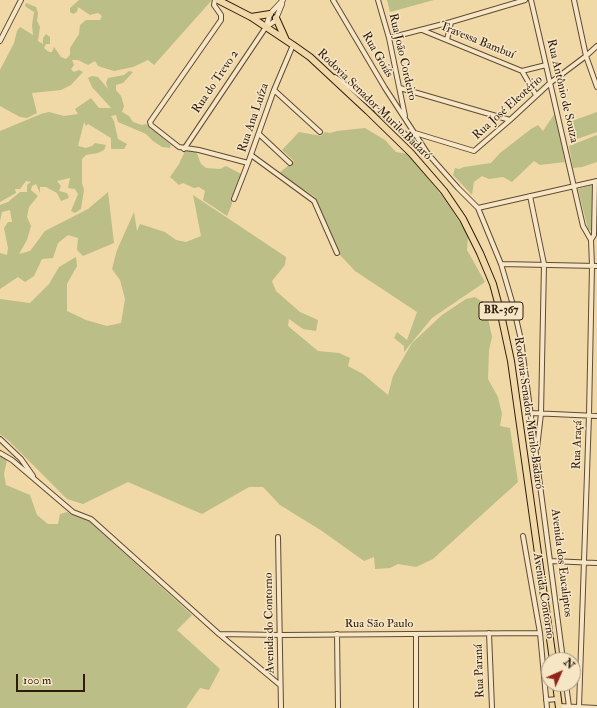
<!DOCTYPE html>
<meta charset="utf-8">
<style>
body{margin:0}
#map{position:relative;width:597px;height:708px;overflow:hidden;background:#f1d8a7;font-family:"IM FELL Double Pica",serif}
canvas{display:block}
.north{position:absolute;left:541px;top:652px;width:40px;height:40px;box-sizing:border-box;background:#f6e6c6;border:1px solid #a6957c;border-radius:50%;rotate:45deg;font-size:11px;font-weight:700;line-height:16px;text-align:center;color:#2e1b0c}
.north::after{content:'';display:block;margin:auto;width:14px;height:18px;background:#8f2418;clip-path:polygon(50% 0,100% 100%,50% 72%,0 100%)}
.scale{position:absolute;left:16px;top:674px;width:69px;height:18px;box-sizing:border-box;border:2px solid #2e1b0c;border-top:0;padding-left:5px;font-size:12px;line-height:14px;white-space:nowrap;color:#2e1b0c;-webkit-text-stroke:3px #f6e6c6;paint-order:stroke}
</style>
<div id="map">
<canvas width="597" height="708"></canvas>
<div class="north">N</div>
<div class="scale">100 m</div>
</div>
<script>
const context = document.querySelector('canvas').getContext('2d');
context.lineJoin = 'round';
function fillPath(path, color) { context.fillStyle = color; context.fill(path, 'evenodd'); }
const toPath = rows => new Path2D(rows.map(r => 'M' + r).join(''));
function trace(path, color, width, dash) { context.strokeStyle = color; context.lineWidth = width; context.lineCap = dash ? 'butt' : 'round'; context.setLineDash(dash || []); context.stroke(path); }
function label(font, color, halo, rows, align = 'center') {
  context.font = font + ' "IM FELL Double Pica",serif'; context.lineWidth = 3; context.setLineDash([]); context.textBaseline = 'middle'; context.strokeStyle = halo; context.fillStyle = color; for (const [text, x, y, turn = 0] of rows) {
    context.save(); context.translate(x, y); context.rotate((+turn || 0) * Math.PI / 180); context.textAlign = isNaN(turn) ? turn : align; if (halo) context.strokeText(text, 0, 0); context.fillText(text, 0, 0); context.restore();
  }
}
const green = toPath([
 [79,0,212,0,154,65,148,60,133,67,114,71,98,66,95,61,88,65,78,60,72,60,74,65,71,69,74,72,79,70,83,72,71,85,61,90,32,93,37,113,27,118,20,117,0,106,0,70,14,43,17,31,20,27,33,35,32,25,34,12,25,6,26,3,36,7,38,13,37,21,40,27,38,41,43,44,43,38,46,34,50,37,50,44,46,44,44,48,49,52,52,52,54,47,61,57,66,59,70,55,70,48,79,34,80,25,86,20,100,20,102,16,98,13,90,15,78,7,77,12,73,14,70,12,70,8],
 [387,0,434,0,390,12],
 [129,71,133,72,123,83,116,85,116,90,121,96,124,106,122,112,129,116,133,122,142,125,146,124,171,145,170,148,162,147,153,141,146,134,118,122,116,115,111,116,114,121,118,139,127,144,124,149,111,149,111,138,88,124,86,126,84,122,78,146,86,148,92,146,95,143,106,145,104,150,98,153,86,155,82,159,82,183,84,190,81,209,75,213,71,211,78,194,75,189,68,188,70,178,57,181,61,186,59,191,67,193,69,198,61,201,57,193,46,187,40,187,40,193,36,184,32,186,31,190,38,196,29,207,27,217,31,226,27,240,19,254,30,251,45,231,88,209,108,192,114,243,83,256,77,250,78,238,68,235,58,243,53,258,42,259,34,276,25,282,18,277,0,289,0,253,7,255,8,248,4,228,8,222,12,222,10,210,2,212,0,221,0,205,8,202,20,192,27,192,27,185,31,182,26,181,20,189,15,189,16,193,0,202,0,131,41,114,49,112,64,116,78,114,75,109,91,98,99,108,111,108,92,87,88,78,92,76,98,77,108,89,106,83,108,78,124,75],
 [597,112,597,132,577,139,572,121],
 [555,113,565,162,540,165,534,161,512,182,503,177,489,179,482,176,474,182,472,195,453,175,455,168,459,169,464,167,491,163,500,153,531,129,538,125,543,131],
 [365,128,385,140,396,152,408,154,443,197,468,235,467,250,485,282,432,318,404,352,404,346,394,338,397,332,407,340,417,312,355,271,340,255,315,197,279,173,294,161,282,150,299,132,321,136,325,132,330,133,337,131],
 [597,135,597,162,582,167,573,168,569,146],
 [186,149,196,151,201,164,206,168,220,169,226,166,243,175,236,191,232,196,232,204,227,216,203,200,205,191,199,187,194,188,183,183,179,185,170,177,179,164],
 [593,185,592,230,591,231,588,229,578,189],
 [193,195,286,257,285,265,272,281,276,291,300,312,318,320,316,331,303,329,289,319,288,326,318,351,339,353,350,358,348,366,363,374,388,395,393,376,412,343,442,315,466,299,475,297,481,301,488,318,492,337,489,350,488,379,498,397,502,414,500,426,510,428,518,482,433,559,416,567,398,564,390,568,375,569,374,557,364,561,322,531,280,505,263,487,249,487,202,514,128,482,83,504,67,499,9,441,0,434,0,299,30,303,49,284,59,267,76,257,77,266,67,284,67,311,86,320,107,326,121,323,125,299,120,280,112,269,117,250,134,212,137,231,140,224,165,232,176,240,186,242,201,236],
 [0,456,7,460,4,474,6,485,30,495,37,515,48,524,58,524,60,514,67,512,89,521,192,615,177,630,220,669,209,690,200,688,186,708,0,708]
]);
const minor = toPath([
 [215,0,214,5,221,15,221,20,150,122,151,125,179,147,199,150,248,163],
 [333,0,385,88,428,154,458,188,478,208,501,264,513,305,521,340,563,660],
 [378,0,389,38,405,116],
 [531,0,583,226,591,240,592,266,589,415,579,707],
 [574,0,586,56,597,87],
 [422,30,522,71,536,95],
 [389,38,451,22,525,0],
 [447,40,451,22],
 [0,41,21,0],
 [522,71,546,65],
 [335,77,353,90,425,151],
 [400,88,510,120],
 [274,90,320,132],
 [415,133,474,151,510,120,550,83,586,56,597,46],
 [259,134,290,163],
 [184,149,266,27],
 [251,155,314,201,337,253],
 [530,196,544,264,541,414,537,448],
 [234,199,248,163,274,90,293,45],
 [478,208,597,181],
 [591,240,594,235,595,182],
 [501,264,597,266],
 [531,413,597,416],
 [0,439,21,459,33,476],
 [0,453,12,460,73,512,91,519,219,634,280,685],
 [523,536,540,633,547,708],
 [278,537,281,708],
 [551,561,597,563],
 [489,633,492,708],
 [219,634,280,635,540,633],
 [337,634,338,708],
 [566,684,569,707],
 [546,700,558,699],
 [559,706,597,708],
 [416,708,416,634]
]);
const tertiary = toPath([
 [266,27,270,14,283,0],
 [266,27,275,21,282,4]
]);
const primary = toPath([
 [218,0,251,17,293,45,310,57,368,111,411,153,444,191,463,219,480,253,493,284,500,310,511,361,553,660],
 [251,17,270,14],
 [276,18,285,38],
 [556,684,559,708]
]);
const shields = [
 [501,311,44]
];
const shieldNames = [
 ["BR-367",501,311]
];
const streetNames = [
 ["Travessa Bambuí",477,41,22],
 ["Rua Goiás",377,55,60],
 ["Rua João Cordeiro",402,57,77],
 ["Rua do Trevo 2",216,82,-56],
 ["Rua Antônio de Souza",562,91,77],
 ["Rodovia Senador Murilo Badaró",374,105,44],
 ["Rua José Eleotério",508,108,-42],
 ["Rua Ana Luíza",254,118,-71],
 ["Rodovia Senador Murilo Badaró",528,413,82],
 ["Rua Araçá",578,445,-88],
 ["Avenida dos Eucaliptos",561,563,83],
 ["Avenida Contorno",543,596,81],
 ["Avenida do Contorno",270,623,-91],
 ["Rua São Paulo",379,624],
 ["Rua Paraná",480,671,-92]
];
fillPath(green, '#bbbe87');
trace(minor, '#5f4a33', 6);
trace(tertiary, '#5f4a33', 6);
trace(primary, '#2e1b0c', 8);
trace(minor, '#f6e6c6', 4);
trace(tertiary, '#f6e6c6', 4.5);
trace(primary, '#f1d8a7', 6);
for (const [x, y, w] of shields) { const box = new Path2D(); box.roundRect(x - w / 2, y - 9, w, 18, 3); context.fillStyle = '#f6e6c6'; context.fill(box); trace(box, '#2e1b0c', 1); }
label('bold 11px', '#2e1b0c', null, shieldNames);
label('12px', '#2e1b0c', '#f6e6c6', streetNames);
</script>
